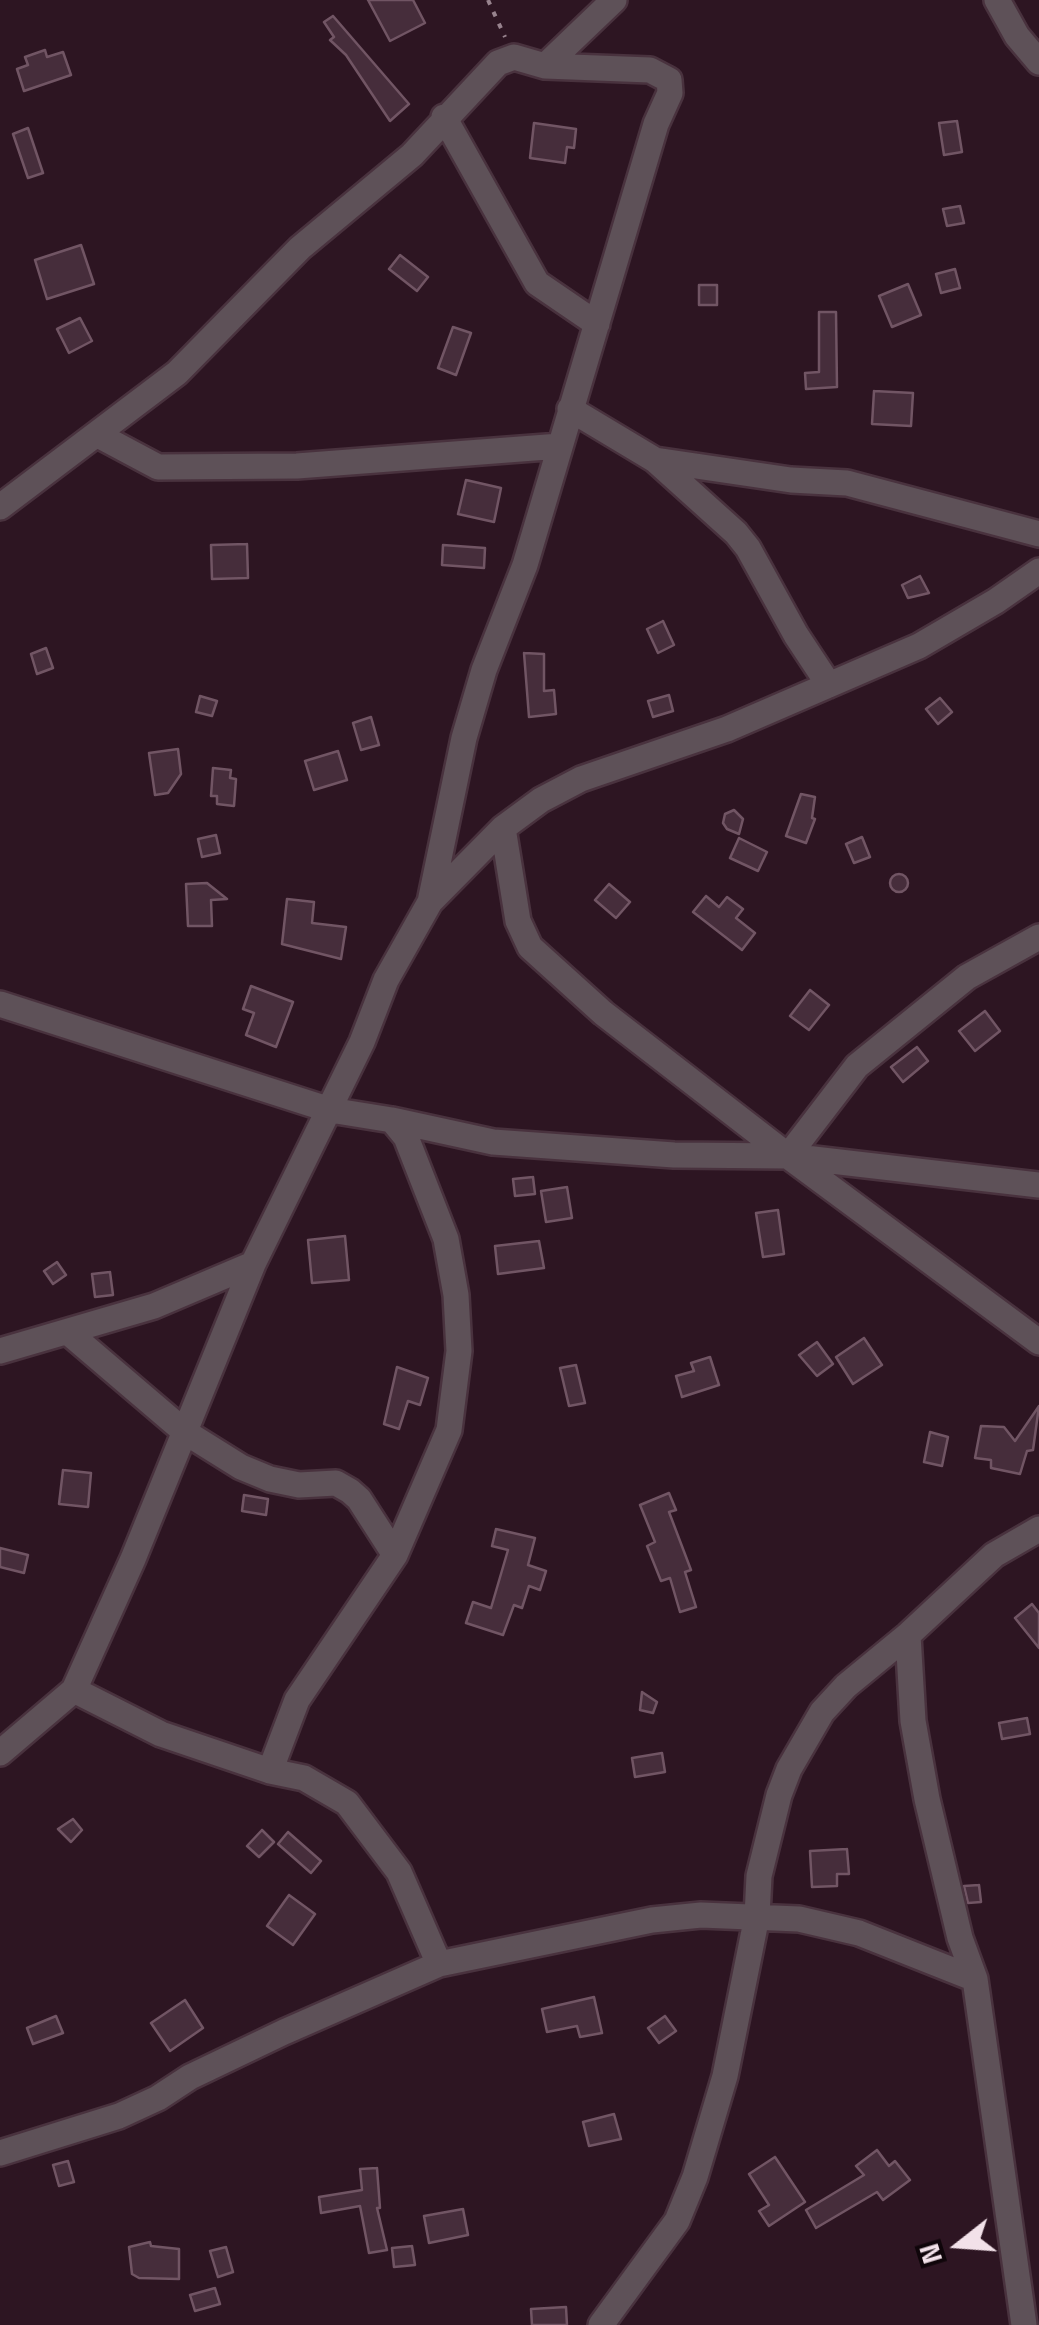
<!DOCTYPE html>
<style>
body{margin:0}
#map{position:relative;width:1039px;height:2325px;overflow:hidden;background:#2d1522;font-family:"Titillium Web",sans-serif}
canvas{display:block}
.north{position:absolute;left:909px;top:2195px;width:100px;height:100px;-webkit-text-stroke:8px #0f050a;paint-order:stroke;rotate:253deg;font-size:28px;font-weight:700;line-height:40px;text-align:center;color:#f2e1e9}
.north::after{content:'';display:block;margin:auto;width:35px;height:45px;background:#f2e1e9;clip-path:polygon(50% 0,100% 100%,50% 72%,0 100%)}
</style>
<div id="map">
<canvas width="1039" height="2325"></canvas>
<div class="north">N</div>
</div>
<script>
const context = document.querySelector('canvas').getContext('2d');
context.lineJoin = 'round';
function fillPath(path, color) { context.fillStyle = color; context.fill(path, 'evenodd'); }
const toPath = rows => new Path2D(rows.map(r => 'M' + r).join(''));
function trace(path, color, width, dash) { context.strokeStyle = color; context.lineWidth = width; context.lineCap = dash ? 'butt' : 'round'; context.setLineDash(dash || []); context.stroke(path); }
const building = toPath([
 [368,0,413,0,425,23,390,41,368,0],
 [333,16,409,104,390,121,346,55,330,40,334,37,324,22,333,16],
 [45,50,47,57,63,52,71,75,24,91,17,69,28,65,25,57,45,50],
 [957,121,962,152,944,155,939,123,957,121],
 [534,123,576,129,574,148,567,147,565,163,530,158,534,123],
 [28,128,43,173,28,178,13,134,28,128],
 [960,206,964,223,947,226,943,209,960,206],
 [81,245,94,284,47,299,35,260,81,245],
 [400,255,428,277,417,291,389,269,400,255],
 [955,269,960,288,941,293,936,274,955,269],
 [908,284,921,315,892,327,879,296,908,284],
 [699,285,717,285,717,305,699,305,699,285],
 [819,312,836,312,837,387,806,389,805,373,819,372,819,312],
 [80,318,92,341,69,353,57,329,80,318],
 [453,327,471,333,456,375,438,368,453,327],
 [874,391,913,393,911,426,872,424,874,391],
 [466,480,501,488,494,522,458,514,466,480],
 [247,544,248,578,212,579,211,545,247,544],
 [443,545,485,548,484,568,442,565,443,545],
 [920,576,929,593,908,598,902,585,920,576],
 [663,621,674,645,658,653,647,629,663,621],
 [46,648,53,668,37,674,31,654,46,648],
 [524,653,544,654,544,691,554,690,556,714,529,717,524,653],
 [669,695,673,711,653,717,648,701,669,695],
 [200,696,217,701,212,716,196,712,200,696],
 [940,698,952,712,938,724,926,709,940,698],
 [371,717,379,745,361,750,353,723,371,717],
 [178,749,181,774,168,793,155,795,149,753,178,749],
 [338,751,347,780,314,790,305,761,338,751],
 [213,768,231,770,230,778,236,779,234,806,217,804,217,796,211,796,213,768],
 [801,794,815,797,812,818,815,819,806,843,786,836,801,794],
 [734,810,743,819,739,834,727,829,723,823,725,814,734,810],
 [216,835,220,853,202,857,198,839,216,835],
 [862,837,870,857,854,863,846,844,862,837],
 [739,838,767,852,758,871,730,858,739,838],
 '890 883a9 9 0 1 1 18 0a9 9 0 1 1-18 0Z',
 [207,883,227,899,211,900,212,926,188,926,186,884,207,883],
 [609,884,630,902,616,918,595,900,609,884],
 [706,896,719,907,727,897,743,909,736,918,755,933,742,950,693,912,706,896],
 [287,899,314,902,312,923,346,927,341,959,282,944,287,899],
 [251,986,293,1002,276,1047,246,1035,254,1013,243,1009,251,986],
 [810,990,829,1005,809,1030,790,1016,810,990],
 [985,1011,1000,1031,975,1051,959,1031,985,1011],
 [917,1047,928,1061,903,1082,891,1067,917,1047],
 [533,1177,535,1194,515,1196,513,1179,533,1177],
 [567,1187,572,1218,546,1222,541,1191,567,1187],
 [778,1210,784,1254,763,1257,756,1213,778,1210],
 [345,1236,349,1280,312,1283,308,1240,345,1236],
 [539,1241,544,1268,498,1274,495,1246,539,1241],
 [57,1262,66,1275,53,1284,44,1271,57,1262],
 [110,1272,113,1295,95,1297,92,1274,110,1272],
 [864,1338,882,1365,853,1384,836,1357,864,1338],
 [817,1342,833,1364,817,1376,799,1355,817,1342],
 [710,1357,719,1385,682,1397,676,1376,694,1371,691,1363,710,1357],
 [576,1365,585,1403,569,1406,560,1368,576,1365],
 [397,1367,428,1378,420,1405,408,1401,399,1429,384,1424,397,1367],
 [1039,1406,1033,1450,1027,1451,1020,1474,991,1468,991,1460,975,1458,981,1426,1004,1427,1015,1441,1039,1406],
 [930,1432,948,1437,942,1466,924,1462,930,1432],
 [63,1470,91,1473,88,1507,59,1504,63,1470],
 [669,1493,676,1510,669,1512,691,1570,685,1572,696,1607,680,1612,670,1578,661,1581,647,1546,655,1542,640,1505,669,1493],
 [244,1495,268,1499,266,1515,242,1511,244,1495],
 [496,1529,535,1538,528,1565,546,1571,540,1590,529,1586,522,1608,514,1605,503,1635,466,1623,473,1602,491,1608,508,1550,492,1546,496,1529],
 [0,1548,28,1555,24,1573,0,1567,0,1548],
 [1032,1604,1039,1613,1039,1648,1015,1618,1032,1604],
 [642,1692,657,1702,653,1713,640,1710,642,1692],
 [1027,1718,1030,1734,1002,1739,999,1723,1027,1718],
 [662,1753,665,1772,635,1777,632,1758,662,1753],
 [73,1819,82,1830,71,1842,58,1829,73,1819],
 [262,1830,274,1842,259,1857,247,1846,262,1830],
 [288,1832,321,1861,311,1873,278,1844,288,1832],
 [847,1849,849,1874,837,1874,837,1886,812,1887,810,1851,847,1849],
 [979,1885,981,1902,968,1903,964,1886,979,1885],
 [289,1895,315,1914,293,1945,267,1926,289,1895],
 [594,1997,602,2033,580,2037,577,2026,547,2032,542,2009,594,1997],
 [185,2000,203,2028,170,2051,151,2023,185,2000],
 [56,2016,63,2033,33,2044,27,2028,56,2016],
 [665,2016,676,2031,659,2043,648,2028,665,2016],
 [614,2114,621,2139,589,2146,583,2122,614,2114],
 [877,2150,889,2166,895,2161,910,2180,883,2200,877,2192,816,2228,806,2210,864,2175,856,2166,877,2150],
 [775,2157,805,2202,769,2226,759,2211,769,2205,749,2174,775,2157],
 [68,2161,74,2182,59,2186,53,2165,68,2161],
 [377,2168,380,2208,377,2208,387,2250,369,2253,360,2206,321,2213,319,2197,362,2190,360,2169,377,2168],
 [463,2209,468,2235,429,2243,424,2216,463,2209],
 [150,2242,151,2246,179,2249,179,2279,139,2278,132,2274,129,2247,150,2242],
 [412,2246,415,2265,394,2267,392,2248,412,2246],
 [226,2247,233,2272,218,2277,210,2251,226,2247],
 [215,2288,220,2304,195,2311,190,2295,215,2288],
 [566,2307,567,2325,532,2325,531,2309,566,2307]
]);
const path = toPath([
 [488,0,505,37]
]);
const street = toPath([
 [997,0,1017,36,1039,62],
 [545,66,614,0],
 [444,117,537,283,597,324],
 [570,409,655,460,736,533,748,548,796,635,829,685],
 [98,435,158,467,297,466,560,446],
 [655,460,791,480,847,483,1039,534],
 [0,507,177,373,300,248,412,155,498,63,514,57,545,66,650,70,669,80,670,93,656,124,525,565,484,670,464,738,430,902],
 [503,828,518,921,530,947,603,1013,788,1156,1039,1342],
 [0,1004,330,1110,392,1120,493,1142,674,1155,788,1156,1039,1185],
 [392,1120,406,1137,446,1239,456,1295,459,1351,449,1430,395,1555,297,1700,270,1771,304,1778,347,1803,399,1872,439,1964],
 [788,1156,857,1066,967,977,1039,937],
 [69,1333,185,1432,241,1467,270,1479,299,1485,336,1483,350,1491,359,1499,395,1555],
 [0,1351,154,1306,253,1264],
 [908,1635,913,1721,927,1799,960,1938,975,1979],
 [74,1690,133,1559,253,1264,362,1042,386,980,430,902,503,828,541,800,581,779,727,729,919,646,996,601,1039,571],
 [0,1753,74,1690,161,1734,270,1771],
 [0,2153,119,2116,158,2098,190,2077,284,2032,439,1964,652,1920,701,1915,799,1919,859,1933,975,1979,1024,2325],
 [601,2325,677,2221,695,2177,725,2076,757,1916,759,1876,779,1795,789,1769,822,1712,846,1686,908,1635,994,1555,1039,1529]
]);
fillPath(building, '#462d3b');
trace(building, '#715564', 2.5);
trace(street, '#49323e', 30);
trace(path, '#98838e', 4, [5, 8]);
trace(street, '#5e5158', 25);
</script>
